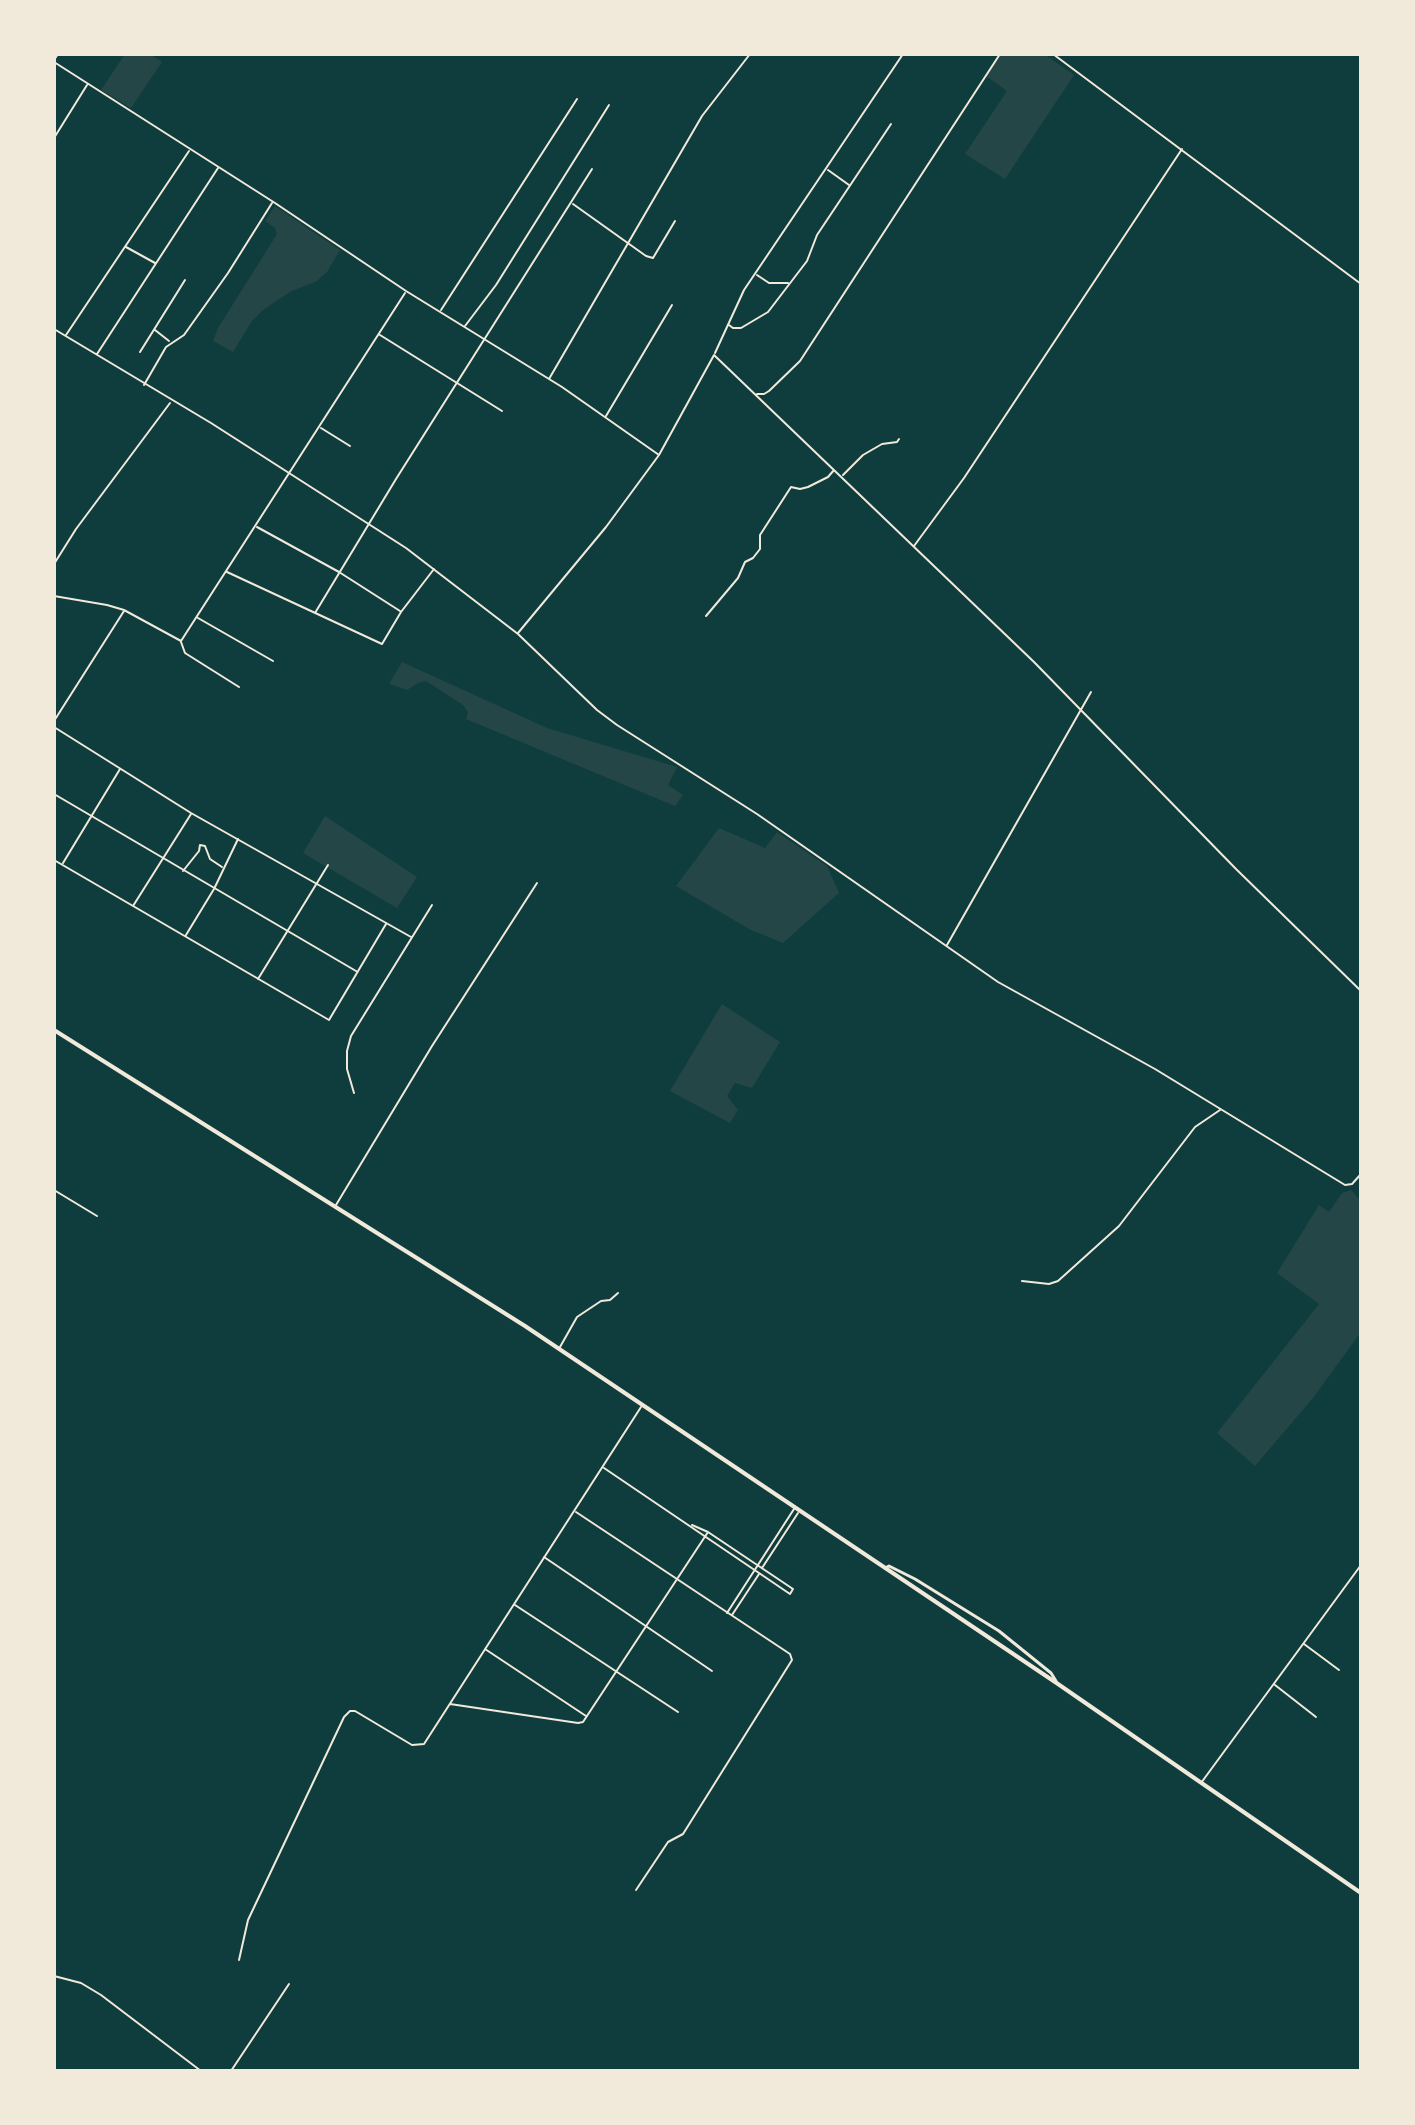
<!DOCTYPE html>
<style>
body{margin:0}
#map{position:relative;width:1415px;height:2125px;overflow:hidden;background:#0f3d3e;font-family:"Fira Sans Condensed",sans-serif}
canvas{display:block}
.frame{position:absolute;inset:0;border:56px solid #f1e9da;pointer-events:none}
</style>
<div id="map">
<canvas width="1415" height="2125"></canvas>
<div class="frame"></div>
</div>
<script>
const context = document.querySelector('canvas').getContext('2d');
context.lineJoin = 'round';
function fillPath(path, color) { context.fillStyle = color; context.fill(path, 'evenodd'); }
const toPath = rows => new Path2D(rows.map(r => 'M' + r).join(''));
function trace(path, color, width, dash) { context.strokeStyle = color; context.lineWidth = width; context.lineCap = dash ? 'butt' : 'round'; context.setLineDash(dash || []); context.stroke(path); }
const green = toPath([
 [125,54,150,54,162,62,131,108,101,90],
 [999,54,1044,54,1074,75,1005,179,965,154,1007,91,986,76],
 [275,206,340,250,327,272,317,281,290,292,263,310,252,321,233,352,213,341,218,328,277,234,275,228,265,221],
 [402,662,547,728,677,767,668,785,683,795,675,806,466,719,468,712,463,705,426,681,418,683,407,690,389,684],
 [325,816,417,877,397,908,303,853],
 [719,828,765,848,777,832,827,866,839,893,783,943,749,929,676,886],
 [722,1004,780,1042,752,1088,735,1083,727,1096,738,1110,730,1123,670,1091],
 [1351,1190,1361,1201,1361,1332,1313,1398,1255,1466,1217,1433,1319,1304,1277,1273,1319,1205,1329,1212,1342,1193]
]);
const minor = toPath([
 [1053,54,1361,284],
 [54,60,58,54],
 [54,62,275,203,406,291,562,387,659,455],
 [54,138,87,85],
 [828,170,849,185],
 [573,204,646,256,653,258,675,221],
 [126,247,155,263],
 [757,275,769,283,788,283],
 [441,310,577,99],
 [729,325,733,328,741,328,768,312,807,261,817,235,891,124],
 [465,326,496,285,609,105],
 [54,329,211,423,406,548,518,634,597,710,617,725,757,814,998,982,1155,1069,1345,1185,1352,1184,1361,1174],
 [155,330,169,341],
 [66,335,189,151],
 [380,335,502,411],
 [140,352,185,280],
 [715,353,744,290,903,54],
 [97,354,218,168],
 [549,379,702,116,750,54],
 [144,385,166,347,184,335,228,273,272,203],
 [757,394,764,394,769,391,800,361,1000,54],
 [606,416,672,305],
 [321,428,350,446],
 [843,475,863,455,882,444,897,442,899,439],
 [257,527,339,572,400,611],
 [914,546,964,478,1182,149],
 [54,564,76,529,170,403],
 [227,572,382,644,401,612,434,569],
 [54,596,107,605,124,610,181,641,405,293],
 [315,613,396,479,592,169],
 [706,616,738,578,745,562,753,558,760,549,760,535,791,487,800,489,808,487,828,477,834,470],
 [198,618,273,661],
 [518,633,606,527,659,455,714,355,1034,662,1236,869,1361,991],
 [181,642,185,653,239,687],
 [54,721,124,611],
 [54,727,191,813,411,937],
 [54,794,356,971],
 [54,860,329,1020,386,924],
 [63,863,120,769],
 [183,871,199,851,200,845,205,846,210,859,222,867],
 [133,906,191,814],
 [186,935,214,889,238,839],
 [947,945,1091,692],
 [258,979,328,865],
 [354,1093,347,1069,347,1051,351,1036,432,905],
 [54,1190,97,1216],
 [336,1205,432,1046,537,883],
 [1022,1281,1049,1284,1058,1281,1119,1226,1195,1127,1220,1110],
 [560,1347,577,1317,601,1301,610,1300,618,1293],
 [604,1468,790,1594,793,1589,708,1532,692,1525],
 [576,1512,790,1654,792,1660,683,1834,668,1842,636,1890],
 [544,1557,712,1671],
 [762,1568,798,1513],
 [515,1605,678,1712],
 [727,1613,794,1509],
 [732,1615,759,1574],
 [1304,1644,1339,1670],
 [485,1649,586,1716],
 [1275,1685,1316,1717],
 [450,1704,578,1723,583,1722,708,1532],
 [1201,1783,1361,1565],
 [239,1960,248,1920,344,1717,350,1711,355,1711,412,1745,424,1744,641,1407],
 [54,1976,81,1983,101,1995,201,2071],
 [231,2071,289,1984]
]);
const tertiary = toPath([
 [885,1568,889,1566,915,1579,999,1631,1051,1673,1056,1681]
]);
const trunk = toPath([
 [54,1030,525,1326,1058,1684,1361,1893]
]);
fillPath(green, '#244646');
trace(minor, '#f1e9da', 2);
trace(tertiary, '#f1e9da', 3);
trace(trunk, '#f1e9da', 4);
</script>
